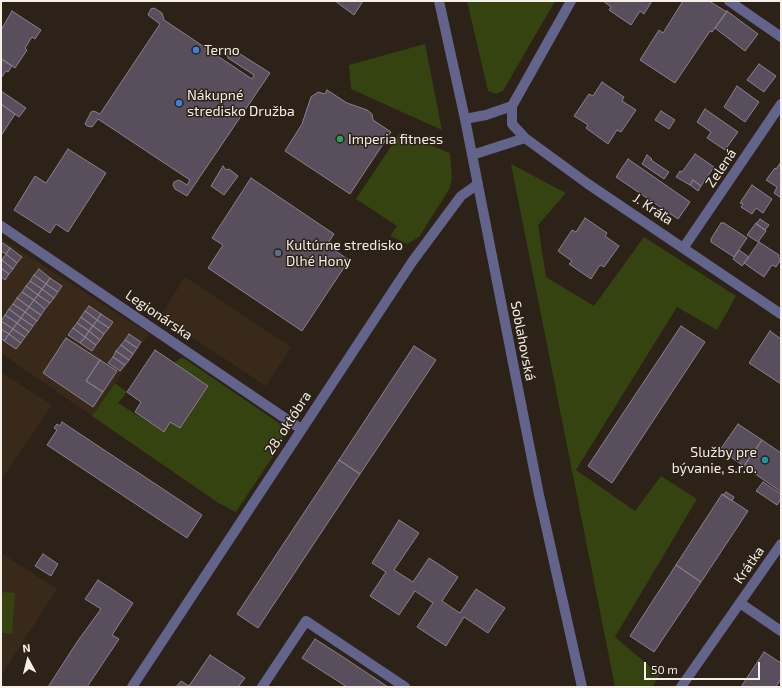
<!DOCTYPE html>
<meta charset="utf-8">
<style>
body{margin:0}
#map{position:relative;width:782px;height:688px;overflow:hidden;background:#2c2217;font-family:"Exo 2",sans-serif}
canvas{display:block}
.frame{position:absolute;inset:0;border:2px solid #f6efe7;pointer-events:none}
.north{position:absolute;left:8px;top:640px;width:40px;height:40px;-webkit-text-stroke:3px #2c2217;paint-order:stroke;rotate:353deg;font-size:11px;font-weight:700;line-height:16px;text-align:center;color:#f6efe7}
.north::after{content:'';display:block;margin:auto;width:14px;height:18px;background:#f6efe7;clip-path:polygon(50% 0,100% 100%,50% 72%,0 100%)}
.scale{position:absolute;left:644px;top:662px;width:116px;height:18px;box-sizing:border-box;border:2px solid #f6efe7;border-top:0;padding-left:5px;font-size:12px;line-height:14px;white-space:nowrap;color:#f6efe7;-webkit-text-stroke:3px #2c2217;paint-order:stroke}
</style>
<div id="map">
<canvas width="782" height="688"></canvas>
<div class="frame"></div>
<div class="north">N</div>
<div class="scale">50 m</div>
</div>
<script>
const context = document.querySelector('canvas').getContext('2d');
context.lineJoin = 'round';
function fillPath(path, color) { context.fillStyle = color; context.fill(path, 'evenodd'); }
const toPath = rows => new Path2D(rows.map(r => 'M' + r).join(''));
function trace(path, color, width, dash) { context.strokeStyle = color; context.lineWidth = width; context.lineCap = dash ? 'butt' : 'round'; context.setLineDash(dash || []); context.stroke(path); }
function label(font, color, halo, rows, align = 'center') {
  context.font = font + ' "Exo 2",sans-serif'; context.lineWidth = 3; context.setLineDash([]); context.textBaseline = 'middle'; context.strokeStyle = halo; context.fillStyle = color; for (const [text, x, y, turn = 0] of rows) {
    context.save(); context.translate(x, y); context.rotate((+turn || 0) * Math.PI / 180); context.textAlign = isNaN(turn) ? turn : align; if (halo) context.strokeText(text, 0, 0); context.fillText(text, 0, 0); context.restore();
  }
}
const built = toPath([
 [1,238,149,334,92,416,1,353],
 [185,277,291,347,266,386,160,316],
 [1,372,52,405,1,480],
 [1,553,57,589,1,676]
]);
const green = toPath([
 [467,1,555,1,503,91,496,94,488,91],
 [425,44,442,130,351,89,349,65],
 [400,133,450,153,452,177,450,188,419,237,407,244,390,236,397,226,356,199],
 [511,164,566,193,538,225,546,277,594,306,644,237,736,296,717,330,677,307,576,470,635,511,661,476,697,499,615,637,660,675,652,687,615,687],
 [181,358,185,359,279,423,282,429,283,439,280,446,236,512,217,502,92,416,115,383,127,392,118,403,164,432,170,422,180,428,208,387,174,363],
 [1,592,15,593,12,634,1,633]
]);
const building = toPath([
 [335,1,363,1,354,15,335,1],
 [603,1,652,1,644,14,640,11,631,25,609,10,611,7,603,1],
 [683,1,709,1,727,12,712,32,710,31,675,83,640,60,659,30,663,33,683,1],
 [151,9,154,8,162,13,164,20,252,79,254,75,228,58,227,53,230,50,232,50,237,52,270,73,187,196,175,189,173,185,174,182,179,180,187,185,190,180,98,119,92,127,87,126,85,124,91,112,94,111,100,114,160,24,148,15,151,9],
 [12,11,41,30,35,39,32,37,25,48,27,50,15,68,1,58,1,30,12,11],
 [727,11,758,34,745,51,715,28,727,11],
 [1,59,12,66,8,72,6,71,1,78,1,59],
 [759,64,776,76,764,92,747,80,759,64],
 [602,82,624,97,622,101,636,110,621,132,617,130,608,144,586,128,588,125,574,116,589,94,593,96,602,82],
 [737,86,759,102,745,122,724,107,737,86],
 [327,90,347,103,367,110,372,114,373,120,391,132,350,194,285,151,302,124,311,97,318,92,325,94,327,90],
 [1,91,26,108,19,117,1,104,1,91],
 [1,104,15,114,1,136,1,104],
 [705,109,738,132,725,150,707,138,711,132,697,122,705,109],
 [661,111,675,120,669,129,655,120,661,111],
 [68,149,106,173,68,232,56,224,50,233,14,210,35,176,46,183,68,149],
 [695,154,714,167,701,186,693,180,690,185,676,177,680,171,682,172,695,154],
 [647,155,652,159,651,160,669,172,664,179,642,164,647,155],
 [628,159,690,202,678,219,616,177,628,159],
 [781,162,781,198,774,193,777,187,766,180,775,168,776,169,781,162],
 [223,166,226,170,229,169,238,176,224,195,211,186,223,166],
 [251,178,334,234,327,245,349,260,302,331,208,268,223,245,212,238,251,178],
 [693,180,701,186,698,191,690,185,693,180],
 [752,185,772,199,763,213,756,208,752,214,741,207,743,204,740,203,752,185],
 [585,218,607,233,605,236,619,246,604,267,600,265,591,279,569,264,572,261,558,251,572,230,576,232,585,218],
 [760,219,769,225,765,230,756,224,760,219],
 [721,223,724,223,747,238,734,257,711,242,711,239,721,223],
 [756,223,766,231,758,242,747,235,756,223],
 [1,242,10,248,6,254,1,251,1,242],
 [759,242,779,255,778,257,781,259,776,267,772,265,764,277,744,263,759,242],
 [10,248,22,257,17,263,6,254,10,248],
 [739,250,749,257,742,266,733,259,739,250],
 [6,254,17,263,13,269,2,260,6,254],
 [2,260,13,269,9,274,1,268,2,260],
 [1,268,9,274,5,280,1,277,1,268],
 [39,269,50,278,46,284,34,275,39,269],
 [34,275,46,284,42,289,30,281,34,275],
 [50,278,62,286,58,292,46,284,50,278],
 [30,281,42,289,38,295,26,286,30,281],
 [46,284,58,292,54,298,42,289,46,284],
 [26,286,38,295,34,300,22,292,26,286],
 [42,289,54,298,50,303,38,295,42,289],
 [22,292,34,300,29,307,17,298,22,292],
 [38,295,50,303,45,309,34,300,38,295],
 [17,298,29,307,25,312,13,304,17,298],
 [34,300,45,309,41,315,29,307,34,300],
 [13,304,25,312,21,318,9,309,13,304],
 [89,306,101,314,97,320,85,311,89,306],
 [29,307,41,315,37,321,25,312,29,307],
 [9,309,21,318,17,323,5,315,9,309],
 [85,311,97,320,93,326,81,317,85,311],
 [25,312,37,321,33,326,21,318,25,312],
 [101,314,113,322,109,328,97,320,101,314],
 [5,315,17,323,13,329,1,321,5,315],
 [81,317,93,326,89,331,77,323,81,317],
 [21,318,33,326,29,332,17,323,21,318],
 [97,320,109,328,104,334,93,326,97,320],
 [1,321,13,329,9,334,1,329,1,321],
 [17,323,29,332,25,337,13,329,17,323],
 [77,323,89,331,85,337,73,328,77,323],
 [93,326,104,334,100,340,89,331,93,326],
 [681,326,705,342,612,483,588,466,681,326],
 [73,328,85,337,80,343,68,335,73,328],
 [1,329,9,334,4,341,1,338,1,329],
 [13,329,25,337,21,343,9,334,13,329],
 [89,331,100,340,96,345,85,337,89,331],
 [770,331,781,339,781,384,749,363,770,331],
 [9,334,21,343,16,349,4,341,9,334],
 [129,334,141,342,137,348,125,340,129,334],
 [85,337,96,345,92,351,80,343,85,337],
 [66,338,100,360,86,381,103,392,93,407,43,373,66,338],
 [125,340,137,348,133,354,121,345,125,340],
 [121,345,133,354,129,360,116,351,121,345],
 [414,346,436,360,360,474,339,460,414,346],
 [155,350,208,386,180,428,170,422,164,432,135,412,141,402,127,392,155,350],
 [116,351,129,360,125,365,113,357,116,351],
 [113,357,125,365,120,371,108,363,113,357],
 [100,360,117,371,103,392,86,381,100,360],
 [62,422,202,515,187,538,47,445,57,430,54,428,57,424,60,426,62,422],
 [738,424,762,440,744,466,720,450,738,424],
 [762,440,781,453,781,492,744,466,762,440],
 [339,460,360,474,258,628,237,614,339,460],
 [763,482,781,494,781,499,777,505,756,491,763,482],
 [726,492,734,497,732,501,723,495,726,492],
 [722,494,748,511,701,582,676,565,722,494],
 [399,520,419,533,394,570,413,582,429,558,458,577,442,601,460,613,476,589,505,608,488,633,464,617,446,646,417,627,433,603,415,591,399,615,370,596,386,572,372,563,399,520],
 [43,554,58,564,51,576,35,566,43,554],
 [676,565,701,582,654,652,630,636,676,565],
 [98,580,133,603,112,635,119,639,87,687,48,687,77,642,101,609,85,599,98,580],
 [315,639,340,655,388,687,347,687,302,658,315,639],
 [764,652,781,663,781,679,776,687,741,687,764,652],
 [210,655,245,678,238,687,176,687,181,681,189,686,210,655]
]);
const minor = toPath([
 [439,1,465,119,539,495,582,687],
 [571,1,512,106,512,124,525,138,588,184,781,314],
 [729,1,781,37],
 [465,119,486,115,512,106],
 [472,155,525,138],
 [1,226,301,429],
 [684,247,781,104],
 [740,603,781,631],
 [132,687,412,262,461,196,478,184],
 [262,687,306,621,405,687],
 [681,687,781,544]
]);
const markers = [
 [196,50,4,"#3f7fe0"],
 [179,103,4,"#3f7fe0"],
 [340,139,4,"#2e9e5b"],
 [278,253,4,"#5c6f8a"],
 [765,460,4,"#0f9aa8"]
];
const poiNames = [
 ["Terno",204,50],
 ["Nákupné",187,95],
 ["stredisko Družba",187,111],
 ["Imperia fitness",348,139],
 ["Kultúrne stredisko",286,245],
 ["Dlhé Hony",286,261],
 ["Služby pre",757,452,"right"],
 ["bývanie, s.r.o.",757,468,"right"]
];
const streetNames = [
 ["Zelená",721,168,-56],
 ["J. Kráľa",653,209,34],
 ["Legionárska",159,315,34],
 ["Soblahovská",523,341,79],
 ["28. októbra",288,423,-57],
 ["Krátka",749,565,-55]
];
fillPath(built, '#39291a');
fillPath(green, '#344310');
fillPath(building, '#594f5c');
trace(building, '#8c808f', 1);
trace(minor, '#63648c', 10);
for (const [x, y, r, color] of markers) { const dot = new Path2D(); dot.arc(x, y, r, 0, 2 * Math.PI); context.fillStyle = color; context.fill(dot); trace(dot, '#2c2217', 1.5); }
label('14px', '#f6efe7', '#2c2217', poiNames, 'left');
label('14px', '#f6efe7', '#2c2217', streetNames);
</script>
